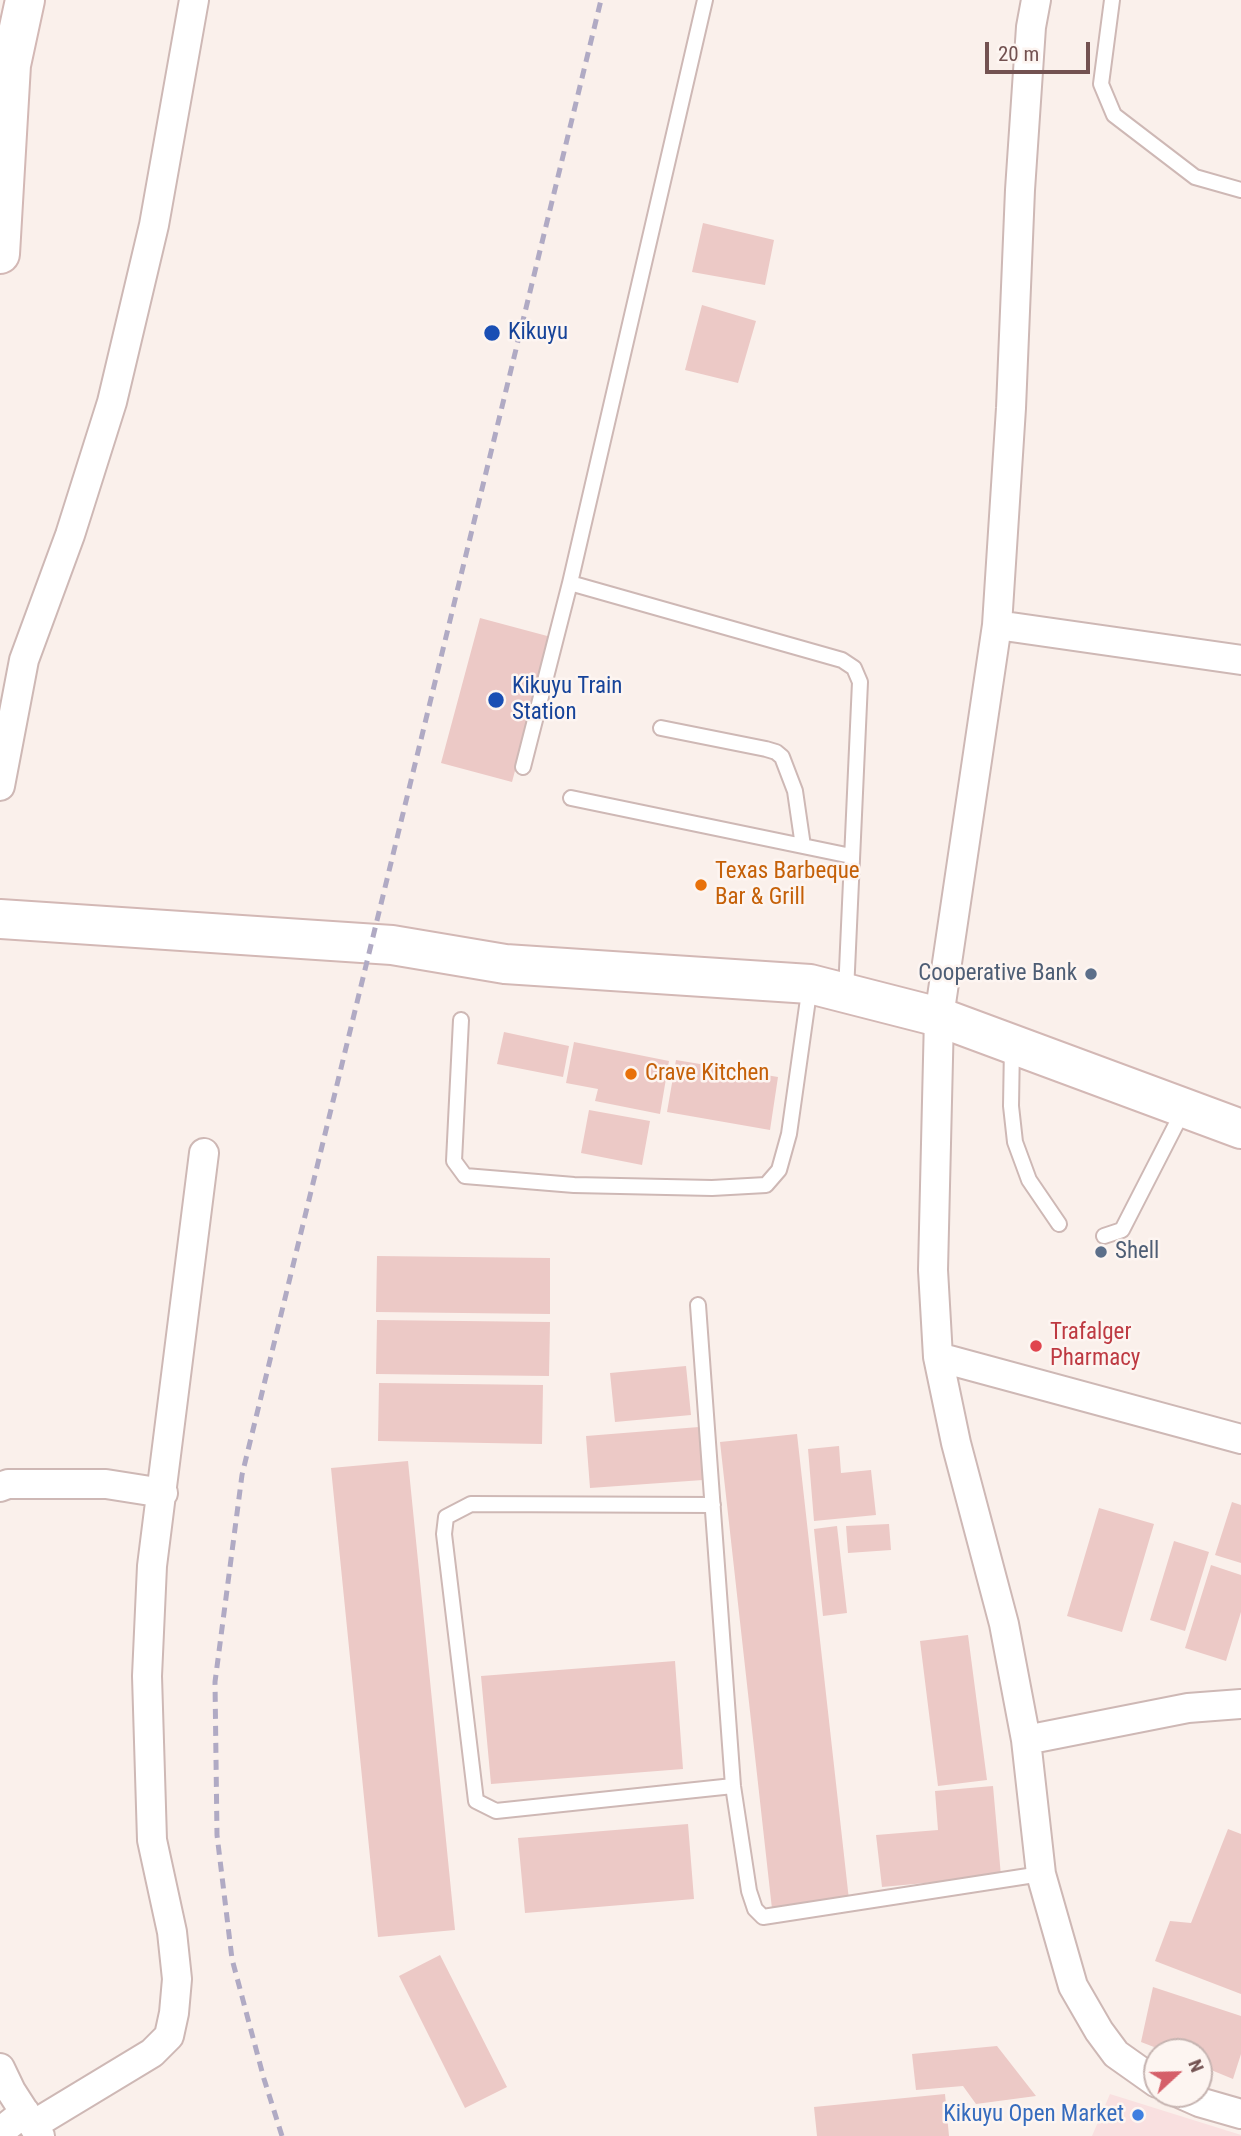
<!DOCTYPE html>
<style>
body{margin:0}
#map{position:relative;width:1241px;height:2136px;overflow:hidden;background:#faf0eb;font-family:"Roboto Condensed",sans-serif}
canvas{display:block}
.north{position:absolute;left:1143px;top:2038px;width:70px;height:70px;box-sizing:border-box;background:#fdf5f1;border:2px solid #c6b4b1;border-radius:50%;rotate:68deg;font-size:19px;font-weight:700;line-height:28px;text-align:center;color:#735251}
.north::after{content:'';display:block;margin:auto;width:24px;height:32px;background:#d55f69;clip-path:polygon(50% 0,100% 100%,50% 72%,0 100%)}
.scale{position:absolute;left:985px;top:42px;width:105px;height:32px;box-sizing:border-box;border:4px solid #735251;border-top:0;padding-left:9px;font-size:21px;line-height:24px;white-space:nowrap;color:#735251;-webkit-text-stroke:5px #fdf5f1;paint-order:stroke}
</style>
<div id="map">
<canvas width="1241" height="2136"></canvas>
<div class="north">N</div>
<div class="scale">20 m</div>
</div>
<script>
const context = document.querySelector('canvas').getContext('2d');
context.lineJoin = 'round';
function fillPath(path, color) { context.fillStyle = color; context.fill(path, 'evenodd'); }
const toPath = rows => new Path2D(rows.map(r => 'M' + r).join(''));
function trace(path, color, width, dash) { context.strokeStyle = color; context.lineWidth = width; context.lineCap = dash ? 'butt' : 'round'; context.setLineDash(dash || []); context.stroke(path); }
function label(font, color, halo, rows, align = 'center') {
  context.font = font + ' "Roboto Condensed",sans-serif'; context.lineWidth = 5; context.setLineDash([]); context.textBaseline = 'middle'; context.strokeStyle = halo; context.fillStyle = color; for (const [text, x, y, turn = 0] of rows) {
    context.save(); context.translate(x, y); context.rotate((+turn || 0) * Math.PI / 180); context.textAlign = isNaN(turn) ? turn : align; if (halo) context.strokeText(text, 0, 0); context.fillText(text, 0, 0); context.restore();
  }
}
const commercial = toPath([
 [1110,2094,1241,2135,1241,2136,1092,2136]
]);
const building = toPath([
 [703,223,774,240,765,285,692,272],
 [702,305,756,321,738,383,685,370],
 [480,618,551,637,512,782,441,763],
 [504,1032,569,1046,563,1077,497,1064],
 [574,1042,669,1061,660,1114,595,1101,598,1089,566,1083],
 [676,1060,778,1077,770,1130,667,1112],
 [589,1110,650,1121,642,1165,581,1153],
 [377,1256,550,1258,550,1314,376,1312],
 [377,1320,550,1322,549,1376,376,1374],
 [686,1366,691,1415,615,1422,610,1373],
 [379,1383,543,1385,542,1444,378,1441],
 [699,1427,703,1480,590,1488,586,1436],
 [797,1434,849,1900,772,1909,720,1442],
 [839,1446,841,1473,871,1470,876,1515,814,1521,808,1449],
 [408,1461,455,1930,378,1937,331,1468],
 [1232,1502,1241,1505,1241,1563,1215,1555],
 [1099,1508,1154,1524,1122,1632,1067,1616],
 [889,1524,891,1550,848,1553,846,1526],
 [837,1526,847,1613,823,1616,814,1529],
 [1174,1541,1209,1552,1185,1631,1150,1620],
 [1211,1565,1241,1575,1241,1612,1226,1661,1185,1648],
 [968,1635,987,1780,938,1786,920,1641],
 [675,1661,683,1769,491,1784,481,1676],
 [993,1786,1001,1876,882,1887,876,1835,938,1830,935,1791],
 [688,1824,694,1899,525,1913,518,1838],
 [1228,1829,1241,1834,1241,1994,1155,1961,1170,1921,1191,1923],
 [440,1955,507,2087,465,2108,399,1976],
 [1153,1987,1241,2016,1241,2054,1233,2079,1199,2065,1199,2052,1167,2052,1141,2042],
 [997,2046,1036,2096,976,2104,963,2086,916,2090,912,2054],
 [945,2094,949,2136,817,2136,814,2107]
]);
const lane = toPath([
 [705,0,570,583,842,660,854,668,860,682,846,992],
 [1112,0,1101,84,1114,115,1195,177,1241,190],
 [661,728,766,749,776,752,782,757,795,791,803,846],
 [523,767,570,583],
 [571,798,851,856],
 [461,1020,454,1161,465,1176,574,1185,712,1188,766,1185,779,1170,789,1134,810,985],
 [1012,1045,1011,1106,1015,1142,1029,1180,1059,1224],
 [1104,1236,1122,1230,1184,1109],
 [698,1305,733,1786,749,1891,755,1909,763,1917,1041,1874],
 [713,1505,471,1504,446,1517,444,1534,476,1801,496,1811,733,1786]
]);
const street = toPath([
 [1036,0,1031,27,1020,190,1011,408,997,625,939,1017,933,1270,938,1357,956,1443,1004,1624,1026,1740,1041,1874,1073,1986,1099,2031,1116,2054,1157,2083],
 [997,625,1241,660],
 [0,786,24,660,70,535,112,402,154,225,194,0],
 [938,1357,1241,1439],
 [0,1487,8,1484,106,1484,163,1493],
 [1026,1740,1188,1708,1241,1704],
 [0,2068,11,2091,40,2136],
 [1181,2094,1199,2102,1241,2114],
 [33,2125,152,2053,169,2036,174,2013,177,1979,172,1932,152,1840,147,1676,152,1566,204,1153],
 [0,2132,25,2112]
]);
const secondary = toPath([
 [0,254,11,65,25,0],
 [0,919,392,945,505,964,810,984,939,1017,1241,1129]
]);
const rail = toPath([
 [282,2136,264,2079,232,1959,217,1835,215,1682,242,1475,601,0]
]);
const markers = [
 [492,333,9,"#1a4fb4"],
 [496,700,9,"#1a4fb4"],
 [701,885,7,"#e8710a"],
 [1091,974,7,"#5c6f8a"],
 [631,1074,7,"#e8710a"],
 [1101,1252,7,"#5c6f8a"],
 [1036,1346,7,"#e0444e"],
 [1138,2115,7,"#3f7fe0"]
];
const transitNames = [
 ["Kikuyu",508,333],
 ["Kikuyu Train",512,687],
 ["Station",512,713]
];
const foodNames = [
 ["Texas Barbeque",715,872],
 ["Bar & Grill",715,898],
 ["Crave Kitchen",645,1074]
];
const serviceNames = [
 ["Cooperative Bank",1077,974],
 ["Shell",1115,1252,"left"]
];
const healthNames = [
 ["Trafalger",1050,1333],
 ["Pharmacy",1050,1359]
];
const shopNames = [
 ["Kikuyu Open Market",1124,2115]
];
fillPath(commercial, '#f9e0e0');
fillPath(building, '#ecc9c6');
trace(lane, '#ceb8b5', 18);
trace(street, '#ceb8b5', 32);
trace(secondary, '#d3b8b5', 42);
trace(lane, '#fff', 14);
trace(street, '#fff', 28);
trace(secondary, '#fff', 38);
trace(rail, '#b0aac4', 5, [10, 7]);
for (const [x, y, r, color] of markers) { const dot = new Path2D(); dot.arc(x, y, r, 0, 2 * Math.PI); context.fillStyle = color; context.fill(dot); trace(dot, '#fdf5f1', 2.5); }
label('23px', '#164399', '#fdf5f1', transitNames, 'left');
label('23px', '#c56008', '#fdf5f1', foodNames, 'left');
label('23px', '#4e5e75', '#fdf5f1', serviceNames, 'right');
label('23px', '#be3a42', '#fdf5f1', healthNames, 'left');
label('23px', '#366cbe', '#fdf5f1', shopNames, 'right');
</script>
